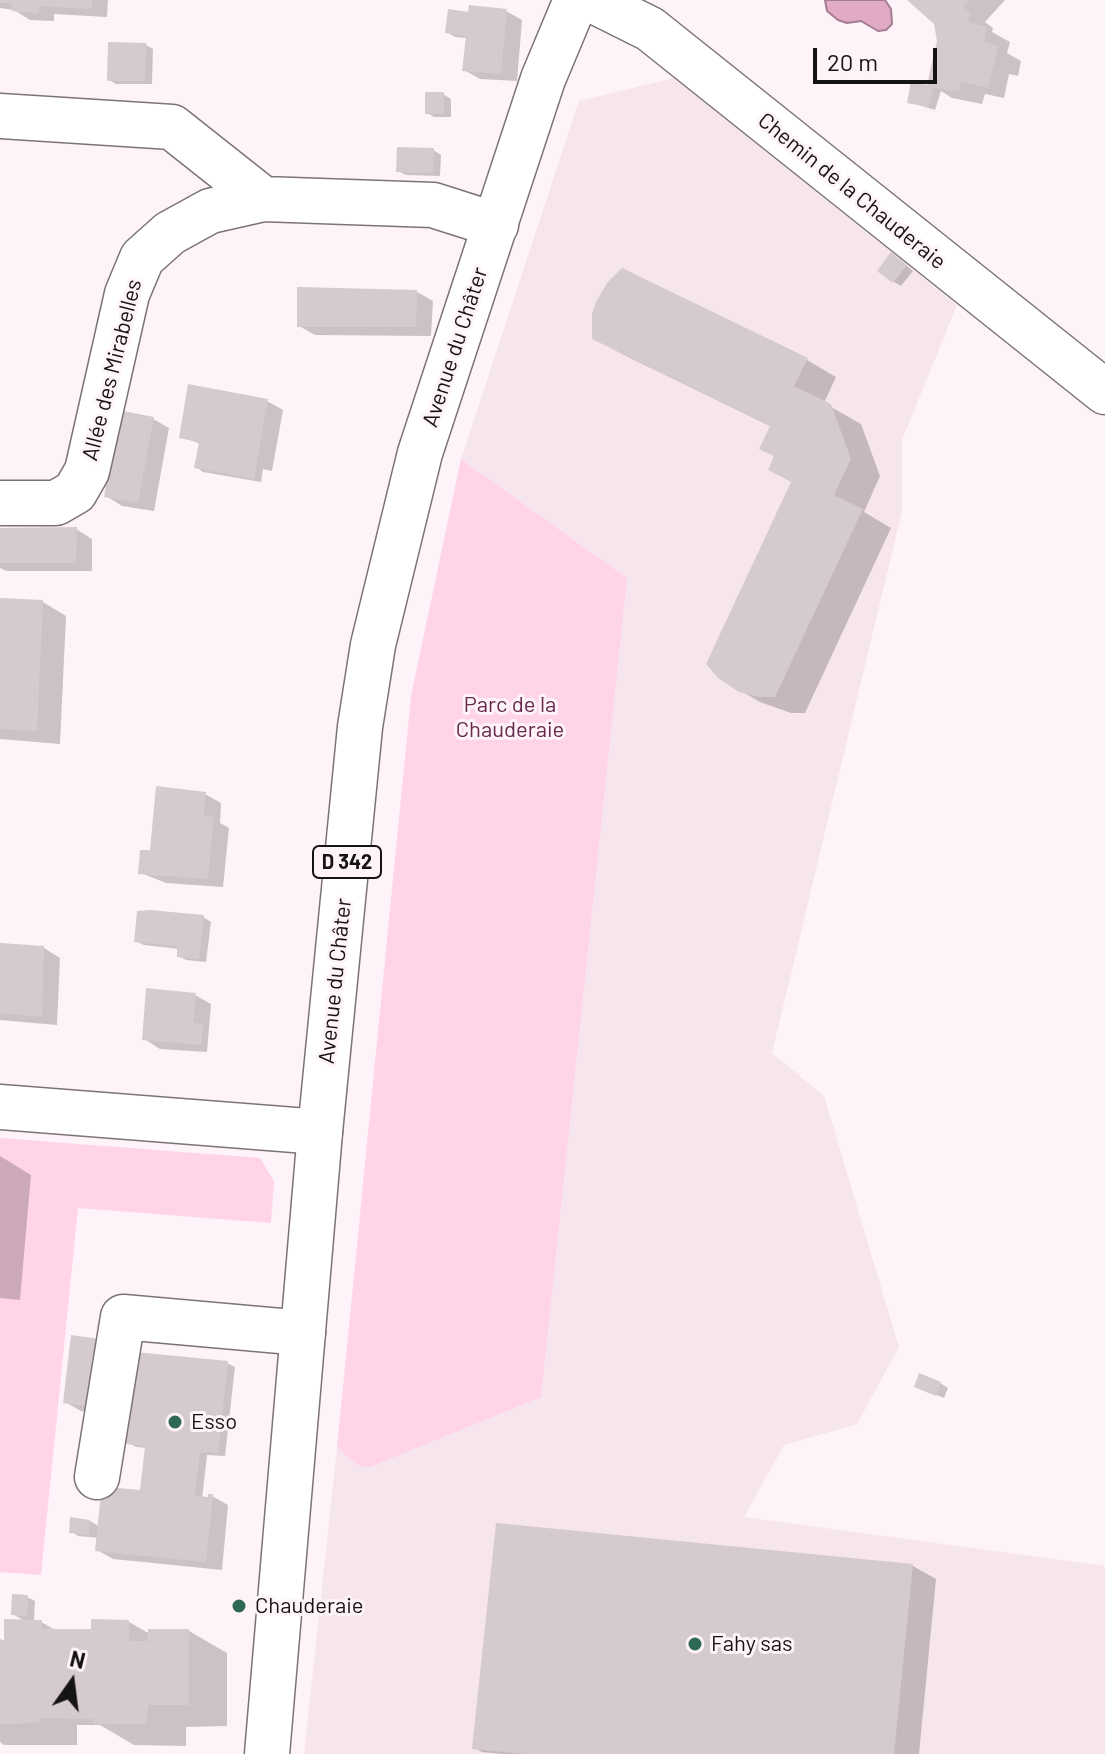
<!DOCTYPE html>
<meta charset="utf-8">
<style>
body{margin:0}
#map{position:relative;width:1105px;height:1754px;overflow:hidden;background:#fdf3f8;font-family:Barlow,sans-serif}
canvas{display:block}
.north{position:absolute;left:32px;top:1642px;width:80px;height:80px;-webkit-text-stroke:6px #fdf3f8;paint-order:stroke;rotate:14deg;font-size:22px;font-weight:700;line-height:32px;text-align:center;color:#161314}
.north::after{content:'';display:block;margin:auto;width:28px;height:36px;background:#161314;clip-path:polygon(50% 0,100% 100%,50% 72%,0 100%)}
.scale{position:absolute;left:813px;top:48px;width:124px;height:36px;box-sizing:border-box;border:4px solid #161314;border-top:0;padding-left:10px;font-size:24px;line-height:28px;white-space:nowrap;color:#161314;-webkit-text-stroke:6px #fdf3f8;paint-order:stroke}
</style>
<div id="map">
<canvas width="1105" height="1754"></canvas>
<div class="north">N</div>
<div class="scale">20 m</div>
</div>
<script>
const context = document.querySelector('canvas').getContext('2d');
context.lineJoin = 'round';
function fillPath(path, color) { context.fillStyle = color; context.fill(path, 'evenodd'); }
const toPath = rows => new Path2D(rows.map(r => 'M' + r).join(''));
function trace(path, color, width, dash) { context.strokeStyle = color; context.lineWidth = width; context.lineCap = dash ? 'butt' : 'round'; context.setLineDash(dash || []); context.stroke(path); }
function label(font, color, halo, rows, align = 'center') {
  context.font = font + ' Barlow,sans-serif'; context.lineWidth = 6; context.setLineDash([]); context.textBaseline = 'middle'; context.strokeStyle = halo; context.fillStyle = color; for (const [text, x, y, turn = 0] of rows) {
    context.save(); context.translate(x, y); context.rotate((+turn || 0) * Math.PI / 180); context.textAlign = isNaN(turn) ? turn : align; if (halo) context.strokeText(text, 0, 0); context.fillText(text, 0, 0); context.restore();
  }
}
const built = toPath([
 [674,78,957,305,902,440,902,511,772,1053,824,1096,899,1347,857,1424,784,1445,744,1517,1105,1566,1105,1754,304,1754,337,1448,356,1464,627,578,461,459,579,101]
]);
const green = toPath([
 [461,459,627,578,541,1397,370,1467,357,1465,337,1448,411,696],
 [0,1138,260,1158,274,1181,271,1223,78,1208,41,1575,0,1572]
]);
const water = toPath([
 [825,0,885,0,891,9,892,24,886,30,878,31,861,21,847,23,838,20,827,11,825,0]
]);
const shadow = toPath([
 [0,0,108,0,107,17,54,14,54,21,30,20,14,10,0,8],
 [910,0,1005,0,985,22,993,28,992,32,1010,42,1007,53,1021,61,1018,76,1009,74,1004,98,985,94,982,104,952,98,941,91,935,110,909,102,928,88,939,41,935,23],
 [506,11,522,20,517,81,480,79,464,70,468,38,455,37,447,32,468,14],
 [146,45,153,49,152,84,116,84,109,80],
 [443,94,451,99,451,117,434,117,427,113],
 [433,150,441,155,440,176,406,175,398,171],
 [899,259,913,271,901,286,894,282],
 [417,292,433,301,431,336,315,335,299,326],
 [594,338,807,360,836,377,824,403,861,424,880,476,864,512,891,528,805,713,791,713,760,702,729,684,793,483,776,456,772,427,624,355],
 [267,401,283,410,272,471,263,469,261,482,203,472,196,467,201,444,181,437],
 [153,419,169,428,154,511,122,506,106,496],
 [76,529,92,539,92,571,6,571,0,568,0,530],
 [0,600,43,602,66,616,60,744,0,739],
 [205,794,221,803,220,823,229,828,223,887,166,883,141,873,152,854],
 [203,917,211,922,206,962,186,960,179,956,179,949,144,945,136,941],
 [0,945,44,948,60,958,57,1025,0,1020],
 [195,995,211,1004,207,1052,160,1049,144,1039],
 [0,1156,31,1175,20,1300,0,1298],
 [73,1337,115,1415,81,1411,65,1402],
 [227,1363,235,1367,225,1456,207,1455,202,1499,209,1499,212,1496,228,1505,222,1570,113,1559,97,1550,99,1538,78,1536,71,1531,90,1521,100,1527,112,1490,148,1493,147,1448,136,1447,129,1443],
 [940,1383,948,1388,944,1398,924,1390],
 [913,1566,936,1579,919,1754,503,1754,482,1752,475,1748],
 [27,1597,35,1601,34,1622,41,1622,57,1631,93,1631,129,1622,150,1634,189,1631,227,1653,227,1726,186,1727,186,1746,134,1745,100,1725,77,1725,77,1745,4,1745,0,1742,0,1639,6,1642,26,1622,13,1614]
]);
const building = toPath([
 [0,0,92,0,92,9,39,6,39,13,12,11,12,3,0,3],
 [907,0,970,0,963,7,970,13,968,22,987,27,984,42,998,46,988,88,961,82,959,92,933,87,928,107,907,103,911,81,927,85,937,41,934,24],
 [469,5,507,9,501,74,462,71,466,36,445,33,448,9,468,12],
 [108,42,146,43,145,81,107,81],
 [425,92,444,92,444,114,425,114],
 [397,147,434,148,433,173,396,172],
 [891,252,907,265,893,283,877,271],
 [622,268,808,358,794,386,831,404,851,459,834,495,863,509,775,697,759,697,739,692,718,678,706,664,791,482,768,470,774,456,759,449,770,426,592,339,592,314,596,302,607,283],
 [297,287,417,290,416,327,297,327],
 [188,384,268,399,254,479,194,468,199,442,179,438],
 [118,410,154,417,138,503,104,497],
 [77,527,76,563,0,563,0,528],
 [0,598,43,600,37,731,0,729],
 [156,786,206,792,204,816,214,817,208,879,138,874,140,850,150,850],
 [150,910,204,915,199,959,177,957,177,946,134,942,137,911],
 [0,943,44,946,42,1017,0,1013],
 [146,988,196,993,193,1023,203,1024,201,1045,142,1040],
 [71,1335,108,1340,99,1407,63,1403],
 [135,1352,228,1361,218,1453,200,1452,195,1496,208,1497,208,1494,213,1494,206,1562,95,1551,102,1484,107,1487,140,1490,145,1446,126,1444],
 [919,1373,941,1382,936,1396,914,1387],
 [70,1517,90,1520,89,1535,69,1533],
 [496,1523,913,1564,894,1754,524,1754,472,1749],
 [12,1594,28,1595,27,1616,11,1615],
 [4,1619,42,1620,42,1629,91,1629,91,1619,129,1620,129,1641,148,1641,148,1629,189,1629,189,1705,148,1705,147,1724,93,1724,93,1719,39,1718,39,1723,0,1724,0,1640,4,1640]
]);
const minor = toPath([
 [592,0,650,29,1105,392],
 [0,116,172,127,263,199,433,205,496,225],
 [0,503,56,503,75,492,87,471,127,294,142,258,170,233,210,211,263,199],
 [0,1107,320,1132],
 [97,1477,123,1317,303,1333]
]);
const major = toPath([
 [267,1754,320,1132,360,727,373,645,420,453,543,79,576,0]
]);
const markers = [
 [175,1422,8,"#2e6953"],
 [239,1606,8,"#2e6953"],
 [695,1644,8,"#2e6953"]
];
const shields = [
 [347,862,68]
];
const shieldNames = [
 ["D 342",347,862]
];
const streetNames = [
 ["Chemin de la Chauderaie",852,191,39],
 ["Avenue du Châter",455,347,-72],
 ["Allée des Mirabelles",112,370,-76],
 ["Avenue du Châter",335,981,-84]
];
const parkNames = [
 ["Parc de la",510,705],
 ["Chauderaie",510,730]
];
const poiNames = [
 ["Esso",191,1422],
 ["Chauderaie",255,1606],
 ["Fahy sas",711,1644]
];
fillPath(built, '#f7e5ee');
fillPath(green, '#ffd4e9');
fillPath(water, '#e1abc6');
trace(water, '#a47d91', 2);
fillPath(shadow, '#0003');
fillPath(building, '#d4cacf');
trace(minor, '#7c7378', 47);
trace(major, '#7c7378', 47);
trace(minor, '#fff', 44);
trace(major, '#fff', 44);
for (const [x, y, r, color] of markers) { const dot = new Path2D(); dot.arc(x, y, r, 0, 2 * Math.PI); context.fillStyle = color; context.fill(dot); trace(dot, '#fdf3f8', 3); }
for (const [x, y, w] of shields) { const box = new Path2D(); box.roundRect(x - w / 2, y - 16, w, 32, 6); context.fillStyle = '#fdf3f8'; context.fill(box); trace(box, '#161314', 2); }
label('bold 20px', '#161314', null, shieldNames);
label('22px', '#161314', '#fdf3f8', streetNames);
label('22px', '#67284d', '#fdf3f8', parkNames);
label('22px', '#161314', '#fdf3f8', poiNames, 'left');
</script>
